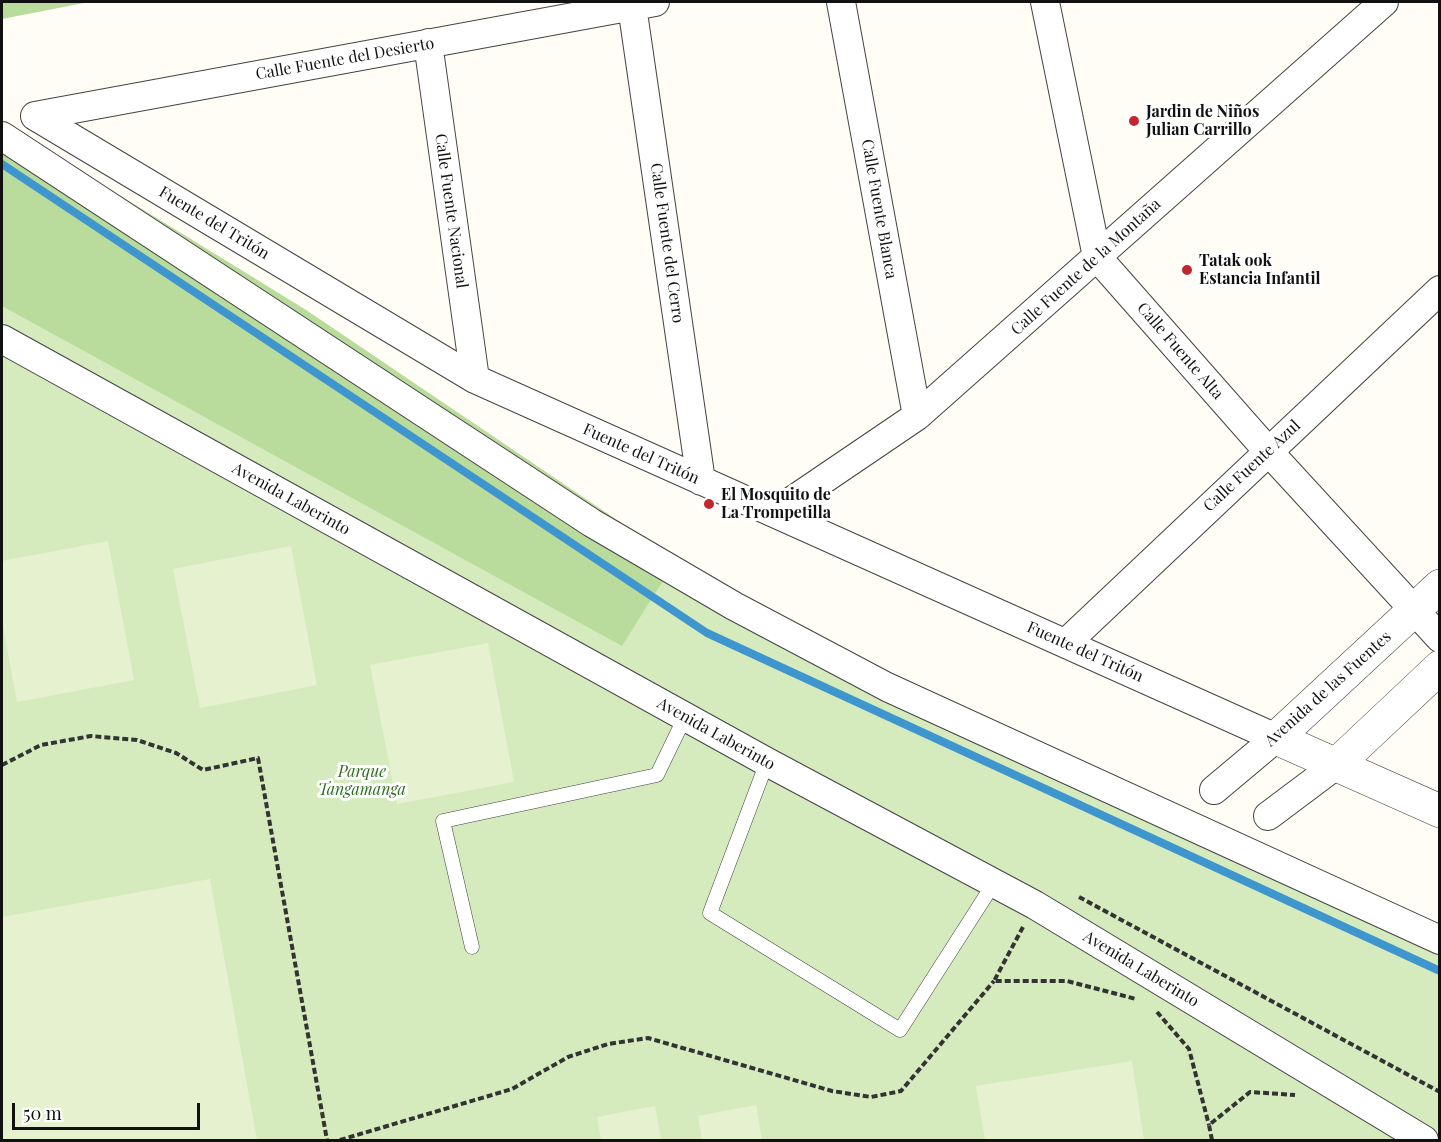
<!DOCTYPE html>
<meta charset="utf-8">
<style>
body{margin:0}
#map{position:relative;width:1441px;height:1142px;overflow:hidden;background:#fffdf5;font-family:"Playfair Display",serif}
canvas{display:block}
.frame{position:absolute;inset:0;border:3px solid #111;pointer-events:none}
.scale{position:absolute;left:12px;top:1103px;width:188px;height:27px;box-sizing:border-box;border:3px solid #111;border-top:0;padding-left:8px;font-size:18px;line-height:21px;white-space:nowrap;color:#111;-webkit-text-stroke:4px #fff;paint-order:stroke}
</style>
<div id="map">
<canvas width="1441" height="1142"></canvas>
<div class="frame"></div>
<div class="scale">50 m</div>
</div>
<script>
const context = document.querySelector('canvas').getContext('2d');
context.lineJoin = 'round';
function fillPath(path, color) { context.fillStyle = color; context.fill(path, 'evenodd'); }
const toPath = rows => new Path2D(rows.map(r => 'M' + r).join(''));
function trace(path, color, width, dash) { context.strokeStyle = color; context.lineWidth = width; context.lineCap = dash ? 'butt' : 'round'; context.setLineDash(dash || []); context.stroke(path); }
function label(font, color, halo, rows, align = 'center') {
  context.font = font + ' "Playfair Display",serif'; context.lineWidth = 6; context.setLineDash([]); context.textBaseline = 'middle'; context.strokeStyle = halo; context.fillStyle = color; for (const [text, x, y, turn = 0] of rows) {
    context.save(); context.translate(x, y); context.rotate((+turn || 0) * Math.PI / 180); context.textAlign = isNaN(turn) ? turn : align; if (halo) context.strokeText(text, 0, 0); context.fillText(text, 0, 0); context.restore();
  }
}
const green = toPath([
 [2,123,306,310,676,560,757,609,1065,761,1439,927,1439,1140,2,1140]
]);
const forest = toPath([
 [2,2,89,2,2,19],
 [2,123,306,310,676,560,622,646,2,306]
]);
const pitch = toPath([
 [108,541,134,680,17,702,2,621,2,561],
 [291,546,317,685,200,708,173,569],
 [488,643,514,782,397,804,370,665],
 [210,879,257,1140,3,1140,2,1131,2,917],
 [1132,1061,1144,1140,985,1140,976,1086],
 [756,1105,762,1140,702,1140,698,1116],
 [655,1106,661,1140,601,1140,597,1117]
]);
const stream = toPath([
 [2,164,707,633,1440,971]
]);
const path = toPath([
 [2,765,41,745,91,736,137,740,176,753,203,770,258,758,327,1140],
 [1079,897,1440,1092],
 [1023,927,994,981,1067,981,1136,999],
 [1157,1012,1189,1049,1209,1125],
 [340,1140,512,1089,568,1057,608,1044,648,1038,832,1091,871,1097,901,1091,994,981],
 [1212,1140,1209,1125,1250,1092,1295,1095]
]);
const service = toPath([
 [767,762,710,913,900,1030,994,883],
 [472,947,443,821,657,775,685,717]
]);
const minor = toPath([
 [841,2,917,416],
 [1045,2,1097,257,1268,451,1440,638],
 [632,6,701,481],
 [428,43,475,379],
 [35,116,475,379,1276,738,1214,790],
 [35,116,655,2],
 [2,136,592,523,734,606,887,687,1440,940],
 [2,339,767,762,1035,905,1424,1140],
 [774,513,917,416,1384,2],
 [1066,643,1440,290],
 [1268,816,1336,765]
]);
const tertiary = toPath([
 [1440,586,1276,738,1440,811],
 [1336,765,1440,667]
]);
const markers = [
 [1134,121,6,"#c4262e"],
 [1187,270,6,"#c4262e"],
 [709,504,6,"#c4262e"]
];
const streetNames = [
 ["Calle Fuente del Desierto",345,59,-10],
 ["Calle Fuente Blanca",879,209,80],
 ["Calle Fuente Nacional",451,211,82],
 ["Fuente del Tritón",214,223,31],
 ["Calle Fuente del Cerro",667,243,82],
 ["Calle Fuente de la Montaña",1086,267,-42],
 ["Calle Fuente Alta",1180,351,49],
 ["Fuente del Tritón",641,454,24],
 ["Calle Fuente Azul",1252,466,-43],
 ["Avenida Laberinto",291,499,29],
 ["Fuente del Tritón",1085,652,24],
 ["Avenida de las Fuentes",1328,689,-42],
 ["Avenida Laberinto",716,734,29],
 ["Avenida Laberinto",1141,969,31]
];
const poiNames = [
 ["Jardin de Niños",1146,112],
 ["Julian Carrillo",1146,130],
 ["Tatak ook",1199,261],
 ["Estancia Infantil",1199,279],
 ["El Mosquito de",721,495],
 ["La Trompetilla",721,513]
];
const parkNames = [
 ["Parque",362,772],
 ["Tangamanga",362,790]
];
fillPath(green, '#d5ebbd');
fillPath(forest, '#b9dc9c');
fillPath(pitch, '#e6f2cf');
trace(stream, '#3f96cf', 8);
trace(service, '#444', 15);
trace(minor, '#444', 30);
trace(tertiary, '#444', 34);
trace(path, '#333', 4, [6, 3]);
trace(service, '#fff', 14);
trace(minor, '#fff', 28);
trace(tertiary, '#fff', 33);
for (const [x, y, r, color] of markers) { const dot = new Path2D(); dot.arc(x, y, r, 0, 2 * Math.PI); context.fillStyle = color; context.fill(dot); trace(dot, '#fff', 2); }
label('16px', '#111', '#fff', streetNames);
label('bold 16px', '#111', '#fff', poiNames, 'left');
label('italic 16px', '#2f6b1f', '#fff', parkNames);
</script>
